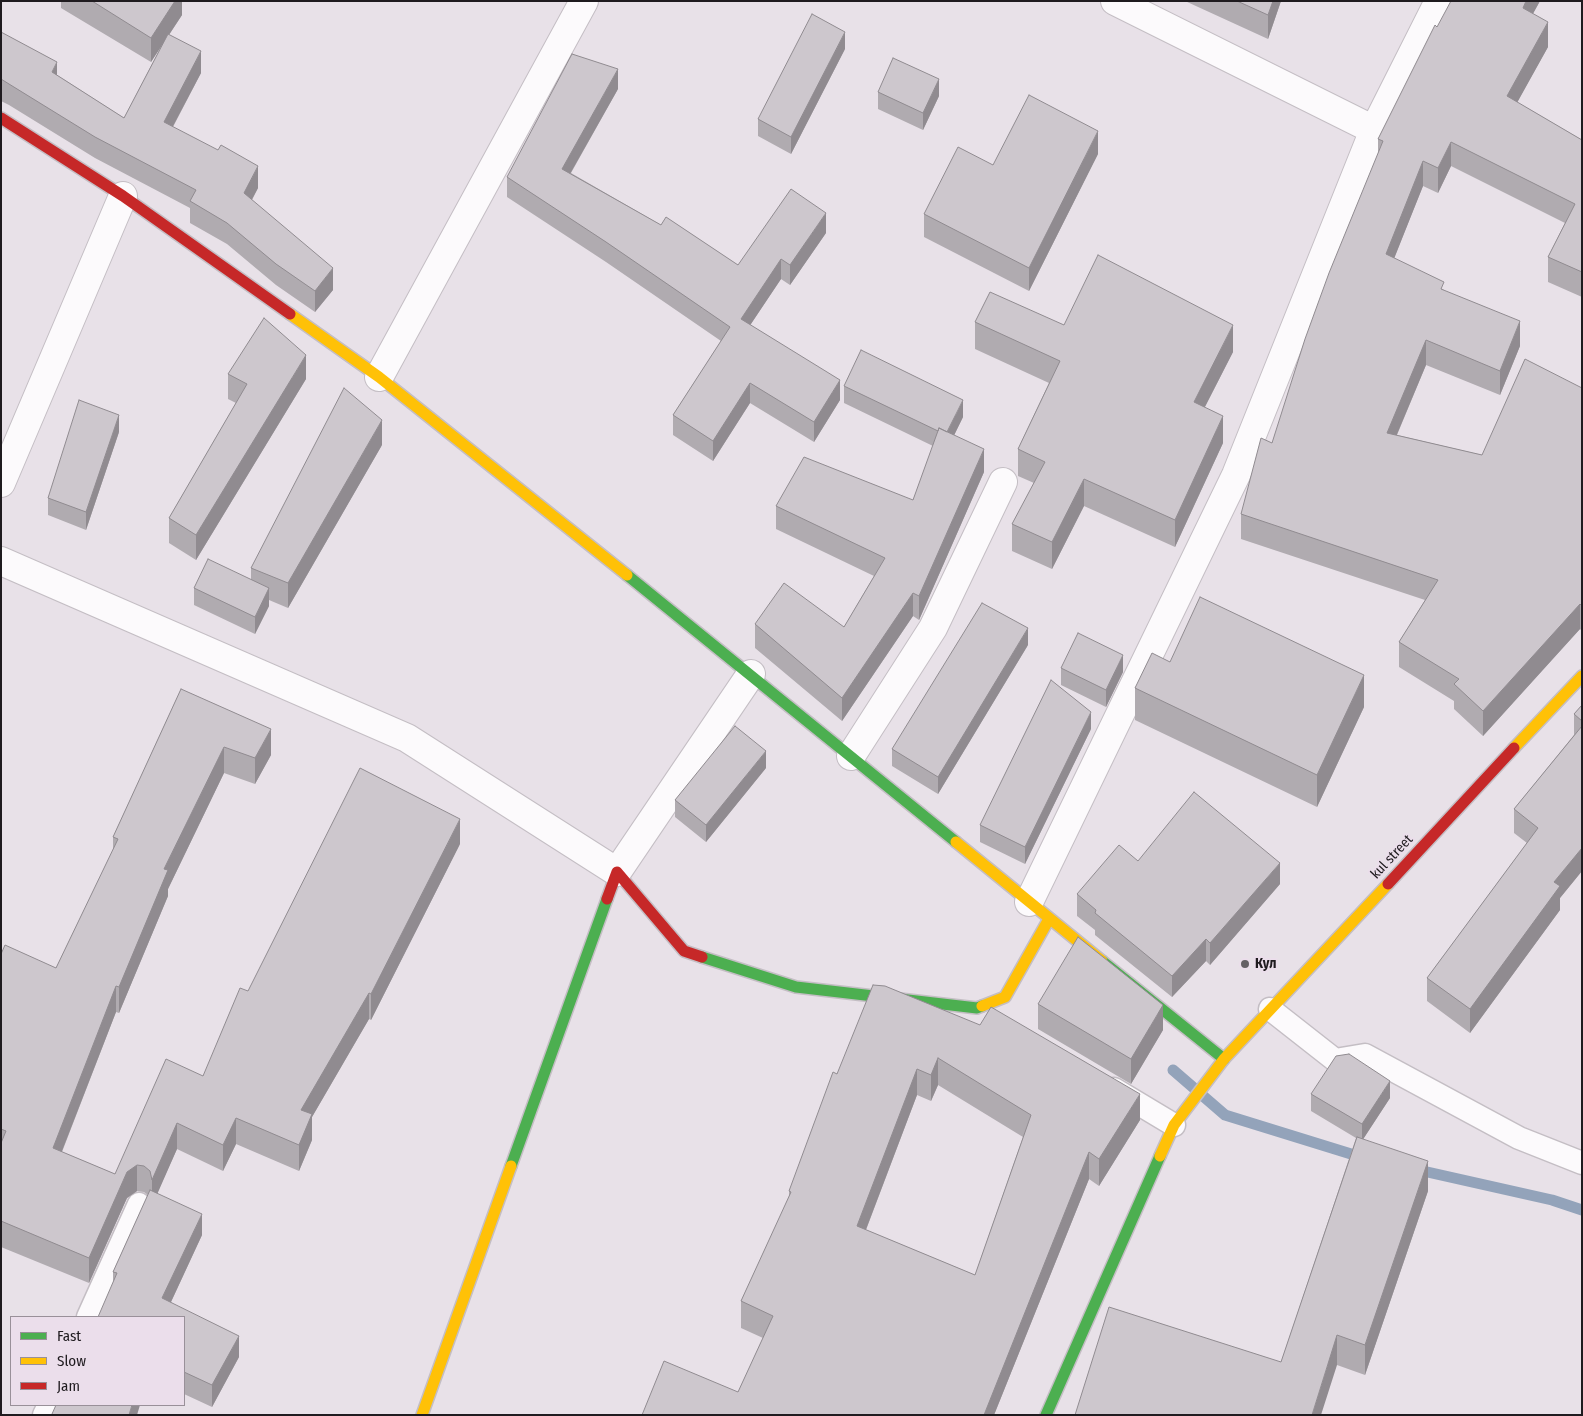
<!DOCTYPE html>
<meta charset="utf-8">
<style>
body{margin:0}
#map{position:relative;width:1583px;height:1416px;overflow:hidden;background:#e8e1e8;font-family:"Fira Sans Condensed",sans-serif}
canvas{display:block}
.frame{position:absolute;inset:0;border:2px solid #1f1b1f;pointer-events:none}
.legend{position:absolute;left:10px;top:1316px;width:175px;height:90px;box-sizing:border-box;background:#ebdeeb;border:1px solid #999099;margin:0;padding:6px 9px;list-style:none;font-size:15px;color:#1f1b1f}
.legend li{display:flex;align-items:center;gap:10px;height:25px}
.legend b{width:25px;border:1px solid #999099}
</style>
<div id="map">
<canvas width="1583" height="1416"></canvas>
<div class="frame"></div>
<ul class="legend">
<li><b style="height:6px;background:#4caf50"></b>Fast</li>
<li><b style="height:6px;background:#ffc107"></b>Slow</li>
<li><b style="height:6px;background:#c62828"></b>Jam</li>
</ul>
</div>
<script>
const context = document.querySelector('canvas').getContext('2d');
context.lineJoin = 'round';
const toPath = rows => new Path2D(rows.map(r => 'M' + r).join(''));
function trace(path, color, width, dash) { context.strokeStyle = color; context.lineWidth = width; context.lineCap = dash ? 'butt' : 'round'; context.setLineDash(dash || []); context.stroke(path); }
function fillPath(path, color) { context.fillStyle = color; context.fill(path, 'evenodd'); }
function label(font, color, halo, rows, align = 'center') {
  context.font = font + ' "Fira Sans Condensed",sans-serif'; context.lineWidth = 4; context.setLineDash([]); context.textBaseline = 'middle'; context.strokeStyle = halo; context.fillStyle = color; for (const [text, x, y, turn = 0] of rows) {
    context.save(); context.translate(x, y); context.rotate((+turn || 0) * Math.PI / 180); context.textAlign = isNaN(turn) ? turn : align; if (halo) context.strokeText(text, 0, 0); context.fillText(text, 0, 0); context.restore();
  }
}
const stream = toPath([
 [1173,1070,1225,1115,1364,1158],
 [1414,1169,1552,1200,1582,1210]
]);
const lane = toPath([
 [1270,1009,1335,1060,1365,1055,1519,1138,1582,1163],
 [1114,1089,1174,1125],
 [88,1317,139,1204],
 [44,1415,49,1405]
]);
const street = toPath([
 [1115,1,1374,130],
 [379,377,584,1],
 [1,483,123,196],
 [1,561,407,738,617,872,751,674],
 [851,756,933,628,1003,482],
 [1029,902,1236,475,1374,130,1439,1]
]);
const fast = toPath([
 [627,575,956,842],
 [702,957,796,987,977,1008,982,1006],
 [1102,961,1224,1059],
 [511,1166,607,899],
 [1046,1415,1160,1156]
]);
const slow = toPath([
 [290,314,379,377,627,575],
 [1514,748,1582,676],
 [956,842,1102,961],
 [982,1006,1005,997,1049,919],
 [1160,1156,1174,1125,1224,1059,1388,884],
 [422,1415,511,1166]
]);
const jam = toPath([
 [1,118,123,196,290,314],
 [1388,884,1514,748],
 [607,899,617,872,684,951,702,957]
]);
const wall = toPath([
 [61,1,182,1,182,15,169,35,201,73,173,127,258,188,252,200,333,290,315,312,276,285,227,244,190,223,190,208,95,158,9,105,1,101,1,32,57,75,124,118,163,43,151,62,61,8],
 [1185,1,1281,1,1268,39],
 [1540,1,1533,13,1548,47,1517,102,1582,140,1582,297,1548,282,1548,257,1565,223,1451,166,1438,193,1423,186,1394,258,1444,290,1520,346,1500,395,1426,365,1397,435,1482,455,1582,388,1582,631,1580,629,1483,736,1454,709,1454,701,1399,667,1399,642,1425,600,1241,539,1241,514,1272,443,1378,155,1378,139,1437,27],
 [845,49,791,154,758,136,758,119],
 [618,89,571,173,661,225,738,265,826,233,790,285,781,279,750,325,840,400,814,442,750,403,713,461,673,435,673,415,721,341,606,262,507,197,507,177],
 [878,92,939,96,923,130,878,109],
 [1098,154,1029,291,924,237,924,214],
 [975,322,1064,325,1233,352,1205,407,1223,443,1175,547,1084,506,1052,569,1012,551,1012,524,1034,483,1018,476,1018,449,1049,383,975,349],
 [228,374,306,379,196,560,169,543,169,518,236,403,228,399],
 [844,386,963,417,954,435,984,472,919,620,913,616,842,721,755,648,755,624,844,627,874,576,776,529,776,506,913,500,933,446,844,403],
 [119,432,86,530,48,515,48,498],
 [382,445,288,608,269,600,269,606,255,634,194,605,194,588,251,580,251,568],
 [1028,645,938,794,892,766,892,749],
 [1170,662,1364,707,1317,807,1135,720,1135,688],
 [1061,668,1123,672,1106,707,1061,685],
 [181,689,271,755,255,784,224,773,168,889,168,896,119,1013,116,1012,62,1152,115,1174,203,1076,248,991,460,844,371,1020,369,1019,312,1117,312,1140,299,1171,236,1144,223,1171,177,1149,157,1193,202,1235,171,1302,239,1357,212,1407,184,1394,184,1317,113,1282,113,1272,148,1195,144,1192,137,1191,127,1198,89,1283,1,1247,1,954,56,968,113,850,113,837],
 [1582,705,1582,871,1560,898,1560,910,1470,1033,1427,1001,1427,978,1527,843,1514,833,1514,809,1574,735,1574,714],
 [1091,729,1025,864,980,842,980,825],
 [766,768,706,842,675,817,675,800],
 [1138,861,1280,884,1210,965,1206,961,1172,997,1095,935,1095,930,1077,916,1077,894],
 [1038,1004,1163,1030,1131,1084,1038,1029],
 [980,1025,1140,1120,1099,1186,1089,1179,994,1415,738,1392,763,1338,741,1328,741,1301,789,1197,789,1191,837,1074],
 [938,1085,1023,1137,975,1275,866,1230,917,1095,931,1101],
 [1311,1094,1390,1098,1363,1139,1428,1191,1365,1375,1337,1365,1281,1362,1356,1138,1311,1111]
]);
const shadedWall = toPath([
 [175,1,182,1,182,15,151,62,151,38],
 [1273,1,1281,1,1268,39,1268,15],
 [1526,1,1540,1,1523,32,1523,8],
 [1548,22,1548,47,1507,121,1507,96],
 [845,32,845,49,791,154,791,137],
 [201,51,201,73,164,143,164,122],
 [57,62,57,83,52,72],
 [618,69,618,89,562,188,562,169],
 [939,79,939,96,923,130,923,113],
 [1098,131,1098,154,1029,291,1029,268],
 [1451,142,1451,166,1438,193,1438,168],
 [1423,161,1423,186,1386,279,1386,254],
 [258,166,258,188,244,214,244,193],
 [826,213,826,233,790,285,790,265],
 [781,259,781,279,741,339,741,319],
 [333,268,333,290,315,312,315,291],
 [1520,321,1520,346,1500,395,1500,371],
 [1233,325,1233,352,1194,428,1194,402],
 [1426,340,1426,365,1387,458,1387,433],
 [306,355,306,379,196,560,196,535],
 [840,380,840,400,814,442,814,422],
 [750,383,750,403,713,461,713,441],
 [963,400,963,417,946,452,946,435],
 [119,415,119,432,86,530,86,512],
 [1223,416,1223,443,1175,547,1175,520],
 [382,420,382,445,288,608,288,583],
 [984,449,984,472,919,620,919,596],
 [1084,479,1084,506,1052,569,1052,542],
 [269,588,269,606,255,634,255,617],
 [913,593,913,616,842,721,842,698],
 [1580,604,1580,629,1483,736,1483,711],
 [1028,628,1028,645,938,794,938,777],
 [1123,655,1123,672,1106,707,1106,690],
 [1364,675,1364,707,1317,807,1317,775],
 [1091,712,1091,729,1025,864,1025,847],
 [271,729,271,755,255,784,255,758],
 [224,747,224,773,168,889,168,896,119,1013,119,987,164,869],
 [766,751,766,768,706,842,706,825],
 [460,819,460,844,371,1020,371,994],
 [1582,848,1582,871,1560,898,1560,910,1470,1033,1470,1009,1554,882],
 [1280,863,1280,884,1210,965,1210,943],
 [1206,939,1206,961,1172,997,1172,976],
 [116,986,116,1012,53,1174,53,1148],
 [369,993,369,1019,312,1117,312,1140,299,1171,299,1145,301,1110],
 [1163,1005,1163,1030,1131,1084,1131,1059],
 [938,1058,938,1085,931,1101,931,1075],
 [917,1069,917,1095,857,1253,857,1226],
 [1390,1081,1390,1098,1362,1141,1362,1124],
 [1140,1094,1140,1120,1099,1186,1099,1159],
 [236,1118,236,1144,223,1171,223,1145],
 [177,1123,177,1149,152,1206,152,1180],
 [1089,1152,1089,1179,994,1415,984,1415],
 [1428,1161,1428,1191,1365,1375,1365,1345],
 [137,1165,137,1191,127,1198,89,1283,89,1258,127,1172],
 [202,1214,202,1235,164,1317,162,1298],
 [1337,1335,1337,1365,1321,1415,1312,1415],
 [239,1336,239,1357,212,1407,212,1385],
 [132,1405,140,1405,137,1415,129,1415]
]);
const building = toPath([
 [92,1,175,1,151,38,92,1],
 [1237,1,1273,1,1268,15,1237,1],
 [1451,1,1526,1,1523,8,1548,22,1507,96,1582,140,1582,272,1548,257,1575,204,1451,142,1438,168,1423,161,1386,254,1444,282,1441,289,1520,321,1500,371,1426,340,1387,433,1482,455,1525,359,1582,388,1582,606,1580,604,1483,711,1454,684,1459,679,1399,642,1438,580,1241,514,1261,438,1272,443,1305,339,1329,273,1383,141,1378,139,1435,25,1437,27,1451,1],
 [812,14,845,32,791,137,758,119,812,14],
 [1,32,57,62,52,72,124,118,168,34,201,51,164,122,218,150,221,145,258,166,244,193,333,268,315,291,276,264,227,223,190,201,196,190,95,137,9,84,1,79,1,32],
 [572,54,618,69,562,169,661,225,666,217,738,265,791,189,826,213,790,265,781,259,741,319,840,380,814,422,750,383,713,441,673,415,730,327,606,242,507,177,572,54],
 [893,58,939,79,923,113,878,92,893,58],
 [1029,95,1098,131,1029,268,924,214,958,147,993,165,1029,95],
 [1098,255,1233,325,1194,402,1223,416,1175,520,1084,479,1052,542,1012,524,1045,462,1018,449,1060,361,975,322,990,292,1064,325,1098,255],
 [264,318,306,355,196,535,169,518,247,384,228,374,264,318],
 [861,350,963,400,947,432,939,428,938,431,844,386,861,350],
 [344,388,382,420,288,583,251,568,344,388],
 [79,400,119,415,86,512,48,498,79,400],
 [939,428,984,449,919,596,913,593,842,698,755,624,784,583,844,627,885,558,776,506,804,457,913,500,939,428],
 [208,559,269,588,255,617,194,588,208,559],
 [1200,597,1364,675,1317,775,1135,688,1152,653,1170,662,1200,597],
 [982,603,1028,628,938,777,892,749,982,603],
 [1078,633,1123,655,1106,690,1061,668,1078,633],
 [1051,680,1091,712,1025,847,980,825,1051,680],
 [181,689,271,729,255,758,224,747,164,869,168,870,119,987,116,986,53,1148,115,1174,166,1059,203,1076,240,988,248,991,360,768,460,819,371,994,369,993,301,1110,312,1114,299,1145,236,1118,223,1145,177,1123,152,1180,150,1171,144,1166,137,1165,127,1172,89,1258,1,1221,1,1143,6,1131,1,1129,1,954,5,945,56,968,118,839,113,837,181,689],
 [1582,705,1582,721,1574,714,1582,705],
 [735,726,766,751,706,825,675,800,735,726],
 [1582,726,1582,848,1554,882,1560,886,1470,1009,1427,978,1538,828,1514,809,1582,726],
 [1194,792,1280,863,1210,943,1206,939,1172,976,1095,913,1096,910,1077,894,1119,845,1138,861,1194,792],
 [1078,937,1163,1005,1131,1059,1038,1004,1078,937],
 [873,985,885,986,980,1025,991,1007,1140,1094,1099,1159,1089,1152,984,1415,642,1415,664,1361,738,1392,773,1316,741,1301,791,1192,789,1191,833,1072,837,1074,873,985],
 [938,1058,1031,1115,975,1275,857,1226,917,1069,931,1075,938,1058],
 [1349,1054,1390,1081,1362,1124,1311,1094,1336,1056,1349,1054],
 [1357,1137,1428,1161,1365,1345,1337,1335,1312,1415,1075,1415,1109,1307,1281,1362,1357,1137],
 [150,1190,202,1214,162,1298,239,1336,212,1385,184,1372,184,1317,98,1317,117,1273,113,1272,150,1190],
 [56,1405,132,1405,129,1415,53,1415,52,1414,56,1405]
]);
const markers = [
 [1245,964,5,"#656065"]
];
const streetNames = [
 ["kul street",1392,857,-47]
];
const poiNames = [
 ["Кул",1255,964]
];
trace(stream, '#93a3ba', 11);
trace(lane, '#c4bec4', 25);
trace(street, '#c4bec4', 30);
trace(fast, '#c4bec4', 14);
trace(slow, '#c4bec4', 14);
trace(jam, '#c4bec4', 14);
trace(lane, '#fcfafc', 22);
trace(street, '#fcfafc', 28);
trace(fast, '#4caf50', 11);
trace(slow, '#ffc107', 11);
trace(jam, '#c62828', 11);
fillPath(wall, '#b0abb0');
fillPath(shadedWall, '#908b90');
fillPath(building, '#cdc7cd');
trace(building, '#908b90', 1);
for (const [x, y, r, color] of markers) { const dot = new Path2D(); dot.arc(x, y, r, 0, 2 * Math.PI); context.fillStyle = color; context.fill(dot); trace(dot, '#ebdeeb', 2); }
label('14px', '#1f1b1f', '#ebdeeb', streetNames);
label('bold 14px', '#1f1b1f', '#ebdeeb', poiNames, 'left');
</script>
